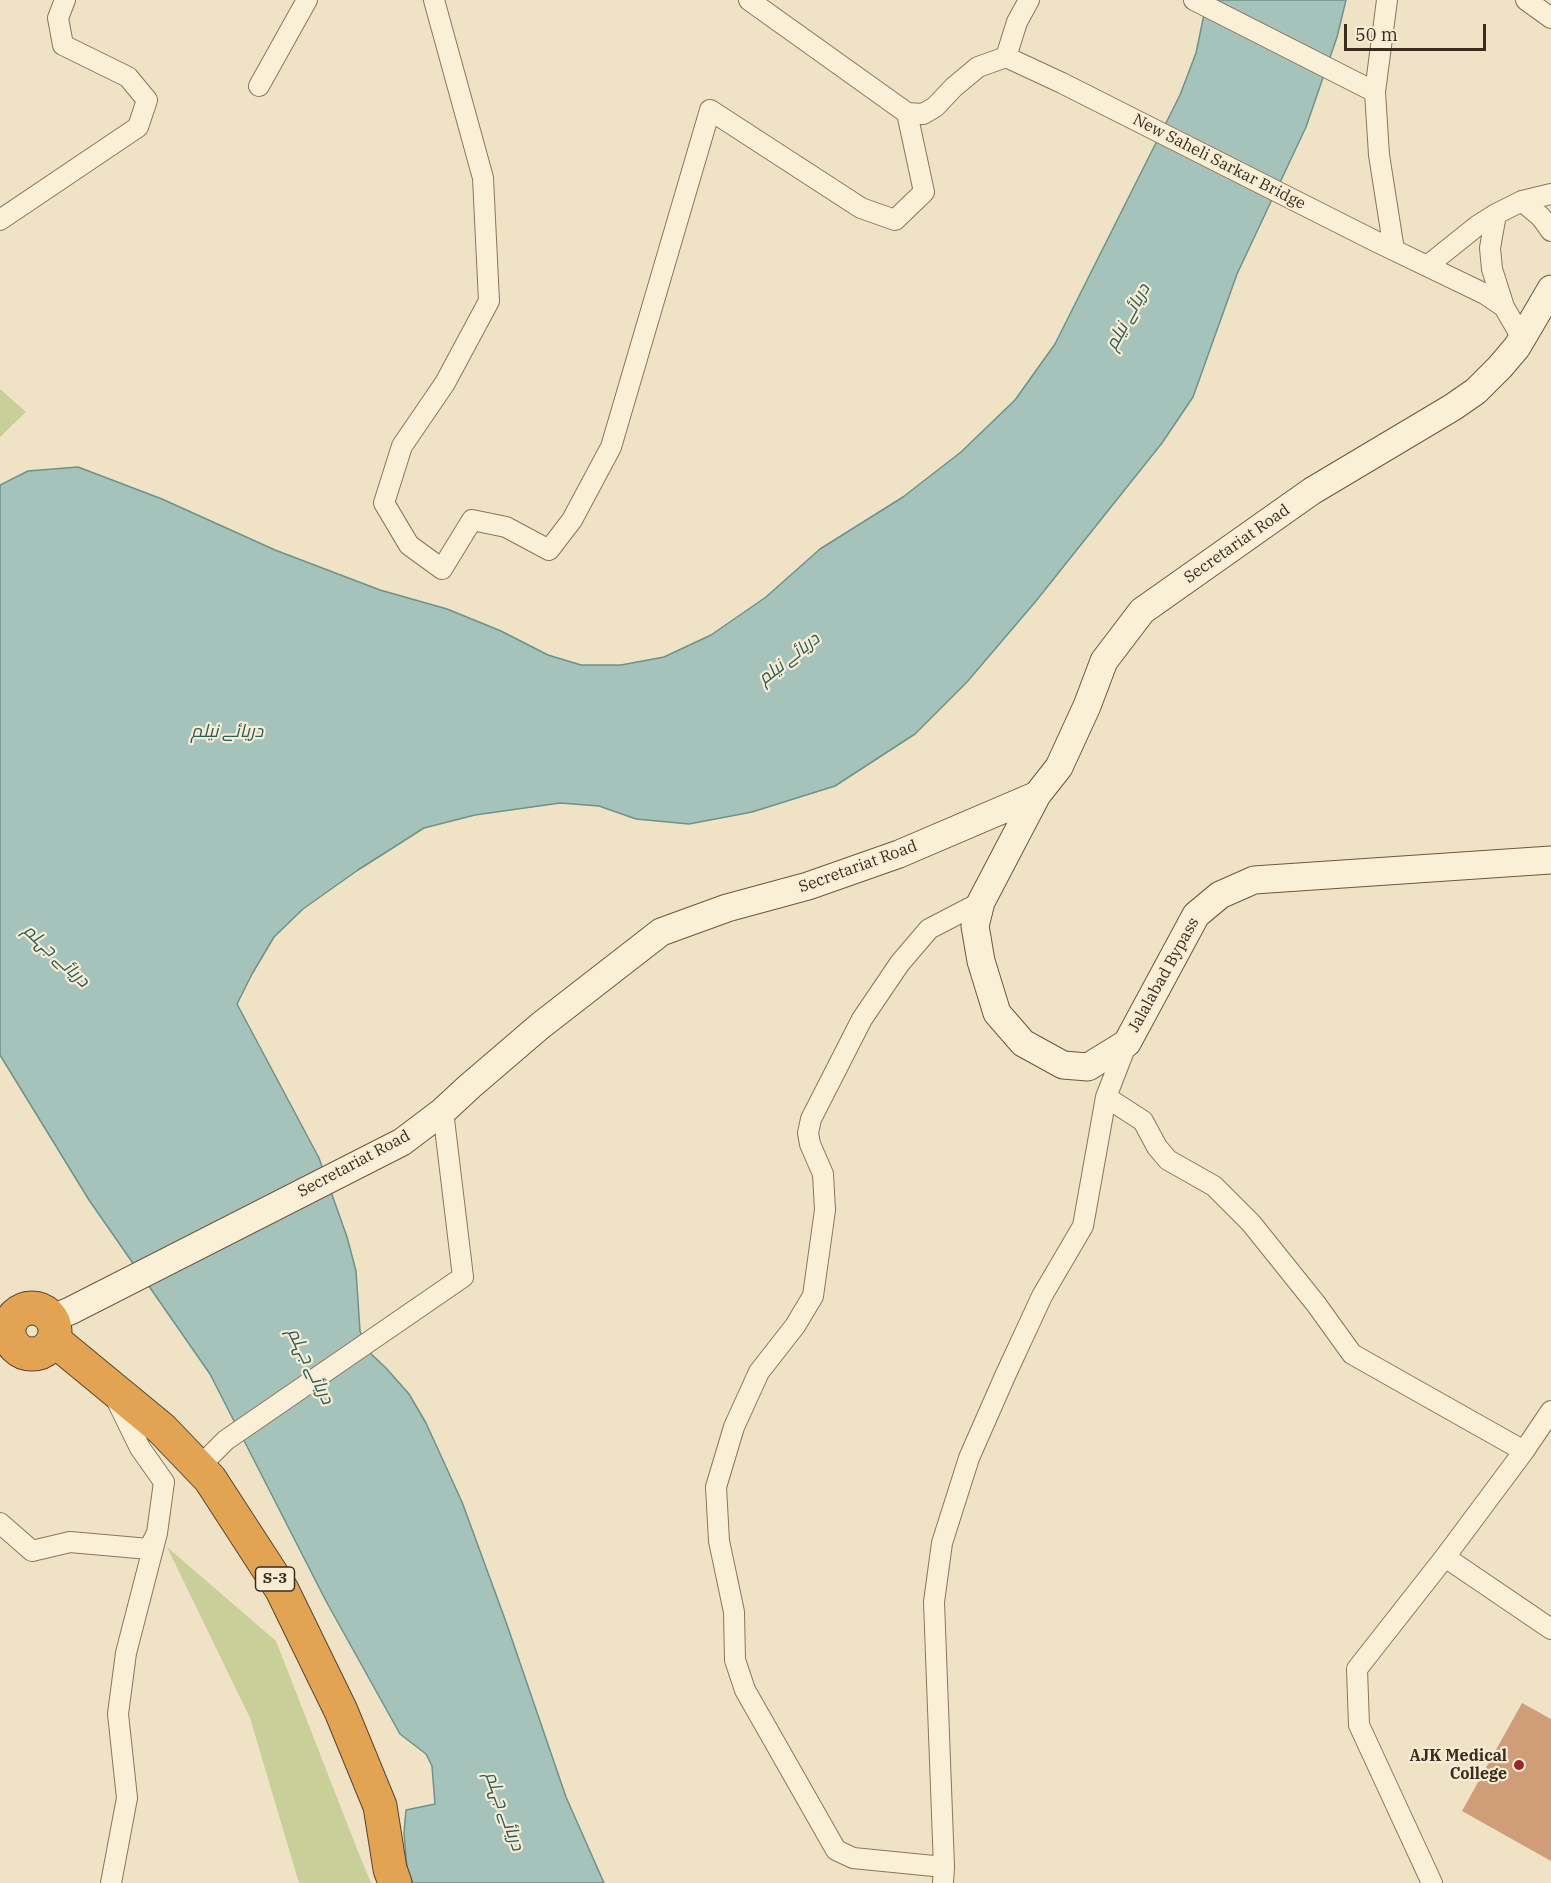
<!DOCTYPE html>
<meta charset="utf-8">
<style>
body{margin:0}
#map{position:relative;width:1551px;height:1883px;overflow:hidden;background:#f0e3c5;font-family:"IBM Plex Serif",serif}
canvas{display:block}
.scale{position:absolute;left:1344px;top:24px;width:142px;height:27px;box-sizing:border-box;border:3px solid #3b2c1e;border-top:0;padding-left:8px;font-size:18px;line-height:21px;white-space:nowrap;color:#3b2c1e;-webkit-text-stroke:4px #f7edd5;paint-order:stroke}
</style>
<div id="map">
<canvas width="1551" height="1883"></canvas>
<div class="scale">50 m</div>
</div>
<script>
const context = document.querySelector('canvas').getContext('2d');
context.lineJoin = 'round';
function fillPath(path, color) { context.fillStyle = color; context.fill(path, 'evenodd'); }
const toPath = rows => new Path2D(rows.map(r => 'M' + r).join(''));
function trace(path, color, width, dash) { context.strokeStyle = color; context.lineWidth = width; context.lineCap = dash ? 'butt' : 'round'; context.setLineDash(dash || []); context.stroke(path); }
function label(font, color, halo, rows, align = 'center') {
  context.font = font + ' "IBM Plex Serif",Cairo,serif'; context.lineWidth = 4.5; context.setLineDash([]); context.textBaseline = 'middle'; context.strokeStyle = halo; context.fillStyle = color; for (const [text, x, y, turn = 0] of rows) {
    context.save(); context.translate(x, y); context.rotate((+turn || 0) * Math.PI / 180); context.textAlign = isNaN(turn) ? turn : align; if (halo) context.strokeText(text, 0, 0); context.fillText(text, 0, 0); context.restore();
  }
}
const green = toPath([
 [0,389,26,412,0,437],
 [167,1547,276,1641,359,1854,371,1883,299,1883,250,1718]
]);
const water = toPath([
 [1207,0,1346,0,1337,37,1306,127,1237,274,1193,397,1162,443,1036,601,967,682,915,734,835,786,752,812,689,824,636,819,599,806,560,803,475,815,424,828,358,870,303,909,274,937,252,974,237,1004,319,1158,347,1237,356,1271,360,1331,368,1351,386,1368,409,1394,426,1423,462,1502,506,1622,566,1797,604,1883,413,1883,407,1869,404,1833,406,1810,435,1804,432,1766,426,1754,400,1734,326,1601,210,1374,89,1200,0,1055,0,485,28,471,78,467,162,499,275,550,380,590,447,609,501,631,548,655,581,665,621,665,664,657,711,635,766,597,820,549,903,497,961,452,1015,400,1055,344,1180,95,1196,53,1207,0]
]);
const building = toPath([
 [1522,1703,1551,1719,1551,1861,1462,1811]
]);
const street = toPath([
 [434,0,483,178,489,301,445,383,402,446,384,503,409,545,442,569,472,520,506,527,549,550,572,520,611,447,710,110,861,208,895,220,924,192,907,113],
 [749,0,907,113,923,114,935,107,954,87,978,67,1006,57,1017,22,1029,0],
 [1194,0,1375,92,1379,155,1394,250],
 [1526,0,1551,18],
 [1006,57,1062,83,1375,241,1485,294,1504,307,1522,338],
 [259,86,307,0],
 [1375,92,1387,0],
 [1522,201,1541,217,1551,231],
 [1496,214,1490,248,1492,269,1504,307],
 [0,220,138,127,147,100,128,77,63,45,58,18,65,0],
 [1427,266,1477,226,1496,214,1522,201,1551,194],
 [1106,1097,1143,1121,1157,1147,1168,1160,1214,1186,1251,1223,1316,1304,1352,1354,1524,1451],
 [198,1468,226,1440,463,1277,443,1111],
 [0,1523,32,1551,70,1542,149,1549,157,1533,164,1482,140,1448,116,1399],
 [1445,1557,1551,1629],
 [944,1867,853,1858,836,1850,745,1690,735,1660,734,1612,719,1541,716,1487,734,1427,759,1372,795,1326,813,1296,825,1210,823,1174,810,1144,808,1133,811,1119,862,1019,900,963,929,929,981,902],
 [111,1883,127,1798,118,1714,126,1653,157,1533],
 [943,1883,944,1867,934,1602,942,1543,969,1458,1005,1376,1042,1296,1083,1226,1106,1097,1127,1043],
 [1432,1883,1359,1725,1357,1669,1445,1557,1524,1451,1551,1411]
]);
const secondary = toPath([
 [1037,795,981,902,975,926,981,961,997,1013,1023,1043,1063,1065,1088,1067,1127,1043,1196,915,1220,895,1254,880,1551,860],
 [52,1318,70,1311,402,1142,443,1111,470,1086,540,1026,661,932,727,908,808,886,899,854,1037,795,1059,767,1087,706,1104,661,1142,611,1312,491,1453,407,1476,391,1500,367,1517,347,1551,289]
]);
const highway = toPath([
 '9 1331a23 23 0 1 1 46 0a23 23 0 1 1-46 0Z',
 [54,1340,162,1429,210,1479,282,1590,341,1711,380,1806,390,1869,395,1883]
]);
const markers = [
 [1519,1765,6,"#9d2727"]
];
const shields = [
 [275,1579,39]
];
const shieldNames = [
 ["S-3",275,1579]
];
const streetNames = [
 ["New Saheli Sarkar Bridge",1219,162,27],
 ["Secretariat Road",1237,544,-35],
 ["Secretariat Road",858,867,-20],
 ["Jalalabad Bypass",1164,975,-61],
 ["Secretariat Road",354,1164,-28]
];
const poiNames = [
 ["AJK Medical",1507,1756],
 ["College",1507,1774]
];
const waterNames = [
 ["دریائے نیلم",1128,317,-61],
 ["دریائے نیلم",789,659,-38],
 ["دریائے نیلم",227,732],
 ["دریائے جہلم",56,956,43],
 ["دریائے جہلم",310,1366,64],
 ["دریائے جہلم",504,1811,70]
];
fillPath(green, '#c8cf98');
fillPath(water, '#a6c3bb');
trace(water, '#6c9289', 1.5);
fillPath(building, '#d09d79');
trace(street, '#8c755a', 22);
trace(secondary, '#6e563d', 29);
trace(highway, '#5a432e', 35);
trace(street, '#faf0d8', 20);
trace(secondary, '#faf0d8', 27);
trace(highway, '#e2a453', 33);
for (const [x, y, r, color] of markers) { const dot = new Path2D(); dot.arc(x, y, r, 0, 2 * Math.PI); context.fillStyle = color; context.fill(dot); trace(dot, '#f7edd5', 2); }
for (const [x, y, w] of shields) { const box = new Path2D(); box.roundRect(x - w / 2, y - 12, w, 24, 4.5); context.fillStyle = '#f7edd5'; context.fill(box); trace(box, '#3b2c1e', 1.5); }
label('bold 15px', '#3b2c1e', null, shieldNames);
label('16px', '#3b2c1e', '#f7edd5', streetNames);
label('bold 16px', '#3b2c1e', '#f7edd5', poiNames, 'right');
label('italic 18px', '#2d5c59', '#f7edd5', waterNames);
</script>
